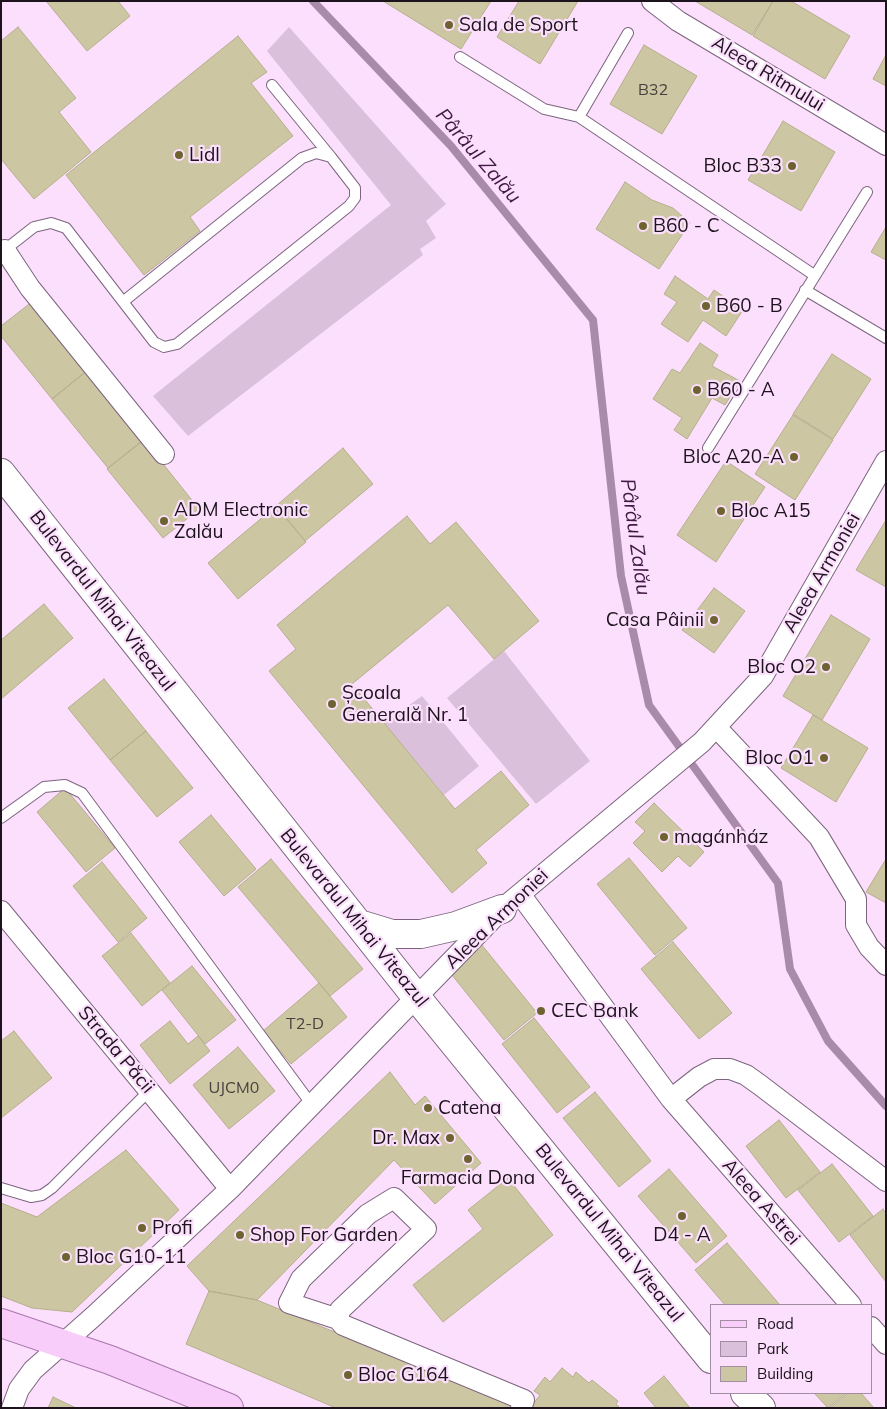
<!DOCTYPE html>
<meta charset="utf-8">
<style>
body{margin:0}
#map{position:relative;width:887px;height:1409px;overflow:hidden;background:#fbdffc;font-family:Mulish,sans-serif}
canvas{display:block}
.frame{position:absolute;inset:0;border:2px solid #1d131d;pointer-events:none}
.legend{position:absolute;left:710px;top:1304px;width:162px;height:90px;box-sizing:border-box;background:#fbdffc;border:1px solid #a28da3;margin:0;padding:6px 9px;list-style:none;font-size:15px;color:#1d131d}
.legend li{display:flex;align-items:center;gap:10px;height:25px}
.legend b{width:25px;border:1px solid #a28da3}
</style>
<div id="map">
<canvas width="887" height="1409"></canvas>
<div class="frame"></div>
<ul class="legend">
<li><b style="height:6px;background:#f8cdfa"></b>Road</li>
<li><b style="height:14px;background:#dbc0dc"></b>Park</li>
<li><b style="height:14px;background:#ccc6a2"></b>Building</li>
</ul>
</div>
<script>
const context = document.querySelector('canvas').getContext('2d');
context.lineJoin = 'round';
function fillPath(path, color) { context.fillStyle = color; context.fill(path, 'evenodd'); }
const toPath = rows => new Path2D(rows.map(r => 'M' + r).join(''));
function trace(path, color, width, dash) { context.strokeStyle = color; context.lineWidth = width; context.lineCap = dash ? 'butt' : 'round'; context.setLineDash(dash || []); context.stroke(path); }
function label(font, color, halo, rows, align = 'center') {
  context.font = font + ' Mulish,sans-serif'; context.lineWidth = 4.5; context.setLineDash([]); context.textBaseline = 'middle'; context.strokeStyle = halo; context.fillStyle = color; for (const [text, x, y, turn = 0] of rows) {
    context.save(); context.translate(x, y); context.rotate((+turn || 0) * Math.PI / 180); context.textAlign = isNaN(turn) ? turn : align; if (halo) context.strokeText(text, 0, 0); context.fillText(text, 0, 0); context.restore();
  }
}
const green = toPath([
 [289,27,446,204,426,221,436,238,420,249,423,255,188,436,153,396,391,205,267,51],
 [504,651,590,761,536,804,447,698],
 [422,696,479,766,444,795,384,723]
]);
const stream = toPath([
 [313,1,451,146,593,320,621,576,649,705,778,883,790,969,828,1041,886,1106]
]);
const building = toPath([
 [46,1,118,1,130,16,87,51,46,1],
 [383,1,491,1,461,49,383,1],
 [519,1,578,1,540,64,497,37,519,1],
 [695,1,773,1,752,35,695,1],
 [773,1,791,1,850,36,825,79,753,36,773,1],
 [18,27,76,98,59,112,91,152,34,199,1,159,1,41,18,27],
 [238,36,267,72,251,83,293,136,190,217,200,231,144,275,66,175,238,36],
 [644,45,697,76,662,134,610,104,644,45],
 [886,55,886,86,873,79,886,55],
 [783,121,835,152,801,211,748,180,783,121],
 [625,182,652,200,673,208,690,223,659,269,596,229,625,182],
 [886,227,886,260,871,252,886,227],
 [675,276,708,299,714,290,743,310,726,336,703,320,688,342,661,324,677,302,664,294,675,276],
 [33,301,88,370,52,399,1,336,1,326,33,301],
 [700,343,718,355,712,366,740,381,725,405,712,398,687,439,674,430,682,418,653,399,672,369,680,373,700,343],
 [832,354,871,379,833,439,793,414,832,354],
 [88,370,144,439,108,468,52,399,88,370],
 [793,415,833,440,795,500,755,474,793,415],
 [144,440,199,509,163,538,107,469,144,440],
 [343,448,373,484,305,541,276,506,343,448],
 [726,461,765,487,716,562,677,535,726,461],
 [276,506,306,542,238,599,208,563,276,506],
 [407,516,430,544,456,522,539,621,494,659,448,605,352,684,455,809,501,771,529,805,476,850,487,863,452,893,269,671,296,649,277,625,407,516],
 [886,520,886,587,856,570,886,520],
 [714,588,745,611,714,653,682,630,714,588],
 [44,604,73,638,1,699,1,640,44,604],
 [831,615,870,639,822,720,783,696,831,615],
 [104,679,146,731,110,760,68,708,104,679],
 [813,715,868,748,836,802,781,768,813,715],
 [146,731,193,788,157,817,110,760,146,731],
 [65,788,115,848,86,872,37,812,65,788],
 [654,803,704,852,690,867,678,856,662,872,633,843,645,831,635,822,654,803],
 [211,815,256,869,224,896,179,842,211,815],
 [629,858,687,928,655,955,597,884,629,858],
 [271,859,363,969,330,996,238,887,271,859],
 [886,859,886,903,866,892,886,859],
 [102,862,147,918,118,942,73,886,102,862],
 [131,933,170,983,142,1006,102,956,131,933],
 [673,942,732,1013,699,1039,641,969,673,942],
 [481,944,537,1013,504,1040,448,970,481,944],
 [192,966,236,1020,205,1044,162,990,192,966],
 [319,983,347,1017,291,1064,263,1031,319,983],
 [534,1018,590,1087,557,1113,502,1044,534,1018],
 [170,1021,188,1044,198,1036,210,1051,170,1084,140,1045,170,1021],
 [14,1031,52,1078,1,1118,1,1041,14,1031],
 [238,1047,275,1091,229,1129,193,1085,238,1047],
 [390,1072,415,1105,425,1096,481,1163,435,1204,394,1160,257,1300,209,1291,187,1266,390,1072],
 [595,1092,651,1161,619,1187,563,1118,595,1092],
 [779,1120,820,1172,786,1198,746,1146,779,1120],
 [126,1150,179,1210,72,1312,32,1308,1,1296,1,1203,37,1217,126,1150],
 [832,1164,873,1216,839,1242,798,1190,832,1164],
 [669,1169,727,1236,696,1263,638,1196,669,1169],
 [508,1178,553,1235,443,1322,413,1285,483,1229,468,1210,508,1178],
 [883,1209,886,1213,886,1282,850,1235,883,1209],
 [727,1243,780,1305,725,1305,695,1270,727,1243],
 [209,1291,257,1300,511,1405,510,1408,336,1408,186,1344,209,1291],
 [562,1368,573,1377,576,1372,589,1383,592,1380,618,1401,616,1404,620,1408,530,1408,540,1395,534,1391,545,1377,550,1382,562,1368],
 [664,1376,690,1408,656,1408,644,1393,664,1376],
 [814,1393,846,1393,828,1408,814,1393],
 [848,1393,861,1393,874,1408,830,1408,848,1393],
 [53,1397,76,1408,48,1408,53,1397]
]);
const service = toPath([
 [460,57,544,109,579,117,814,275],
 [272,85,331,157],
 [579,117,628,33],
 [2,252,34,227,51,223,66,228,154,342,164,347,177,344,349,206,355,198,355,188,331,157,316,153,302,158,124,301],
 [805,290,886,338],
 [708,448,867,192],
 [1,818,44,787,65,785,82,793,312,1105],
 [1,1188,31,1197,42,1195,52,1188,150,1090]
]);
const minor = toPath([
 [652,1,678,21,886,145],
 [5,250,30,288,164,454],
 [716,727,819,837,856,899,856,925,869,947,886,965],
 [520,894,671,1099,851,1305],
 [1,911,230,1189],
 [671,1099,699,1077,714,1069,730,1069,746,1075,760,1085,886,1181],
 [338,1319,289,1303,301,1279,368,1214,394,1198,426,1229,340,1310,338,1319,343,1325,524,1400,521,1408],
 [871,1327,886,1344],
 [12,1408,19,1389,33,1370,94,1316,230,1189,502,909,702,742,763,676,886,461]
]);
const secondary = toPath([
 [1,473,417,998,711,1359],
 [359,924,392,934,421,934,456,926,502,909],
 [745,1393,761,1408]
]);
const primary = toPath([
 [1,1323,110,1360,229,1408]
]);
const markers = [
 [449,25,5,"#6c6330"],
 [179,155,5,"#6c6330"],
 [792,166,5,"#6c6330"],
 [643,226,5,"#6c6330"],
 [706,306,5,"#6c6330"],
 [697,390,5,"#6c6330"],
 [794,457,5,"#6c6330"],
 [721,511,5,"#6c6330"],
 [164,521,5,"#6c6330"],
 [714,620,5,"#6c6330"],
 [826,667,5,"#6c6330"],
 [332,704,5,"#6c6330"],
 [824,758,5,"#6c6330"],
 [664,837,5,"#6c6330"],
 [541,1011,5,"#6c6330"],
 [428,1108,5,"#6c6330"],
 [450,1138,5,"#6c6330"],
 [468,1159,5,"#6c6330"],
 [682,1216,5,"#6c6330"],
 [142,1228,5,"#6c6330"],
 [240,1235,5,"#6c6330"],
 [66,1257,5,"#6c6330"],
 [348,1375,5,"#6c6330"]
];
const numberNames = [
 ["B32",653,90],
 ["T2-D",305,1024],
 ["UJCM0",234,1088]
];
const poiNames = [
 ["Sala de Sport",459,25],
 ["Lidl",189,155],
 ["Bloc B33",782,166,"right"],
 ["B60 - C",653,226],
 ["B60 - B",716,306],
 ["B60 - A",707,390],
 ["Bloc A20-A",784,457,"right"],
 ["ADM Electronic",174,510],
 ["Zalău",174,532],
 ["Bloc A15",731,511],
 ["Casa Pâinii",704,620,"right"],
 ["Bloc O2",816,667,"right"],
 ["Școala",342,693],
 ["Generală Nr. 1",342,715],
 ["Bloc O1",814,758,"right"],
 ["magánház",674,837],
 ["CEC Bank",551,1011],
 ["Catena",438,1108],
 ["Dr. Max",440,1138,"right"],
 ["Farmacia Dona",468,1178,"center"],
 ["Profi",152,1228],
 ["Shop For Garden",250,1235],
 ["D4 - A",682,1235,"center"],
 ["Bloc G10-11",76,1257],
 ["Bloc G164",358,1375]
];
const streetNames = [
 ["Aleea Ritmului",768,74,31],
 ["Aleea Armoniei",822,573,-60],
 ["Bulevardul Mihai Viteazul",102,601,52],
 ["Bulevardul Mihai Viteazul",354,918,51],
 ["Aleea Armoniei",497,919,-44],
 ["Strada Păcii",116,1050,50],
 ["Aleea Astrei",761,1202,49],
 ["Bulevardul Mihai Viteazul",609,1233,51]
];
const waterNames = [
 ["Pârâul Zalău",478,156,49],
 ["Pârâul Zalău",635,537,82]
];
fillPath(green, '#dbc0dc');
trace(stream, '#aa8aab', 8);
fillPath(building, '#ccc6a2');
trace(building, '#b5af8c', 1);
trace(service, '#7c647e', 12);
trace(minor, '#7c647e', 22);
trace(secondary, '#7c647e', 30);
trace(primary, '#a876ab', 30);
trace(service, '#fff', 10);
trace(minor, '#fff', 20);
trace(secondary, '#fff', 28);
trace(primary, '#f8cdfa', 28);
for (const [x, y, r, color] of markers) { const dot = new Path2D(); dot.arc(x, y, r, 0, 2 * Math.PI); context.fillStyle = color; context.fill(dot); trace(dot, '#fbdffc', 2); }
label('16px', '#49403e', null, numberNames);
label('19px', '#1d131d', '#fbdffc', poiNames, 'left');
label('19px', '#1d131d', '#fbdffc', streetNames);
label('italic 20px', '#421945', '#fbdffc', waterNames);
</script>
